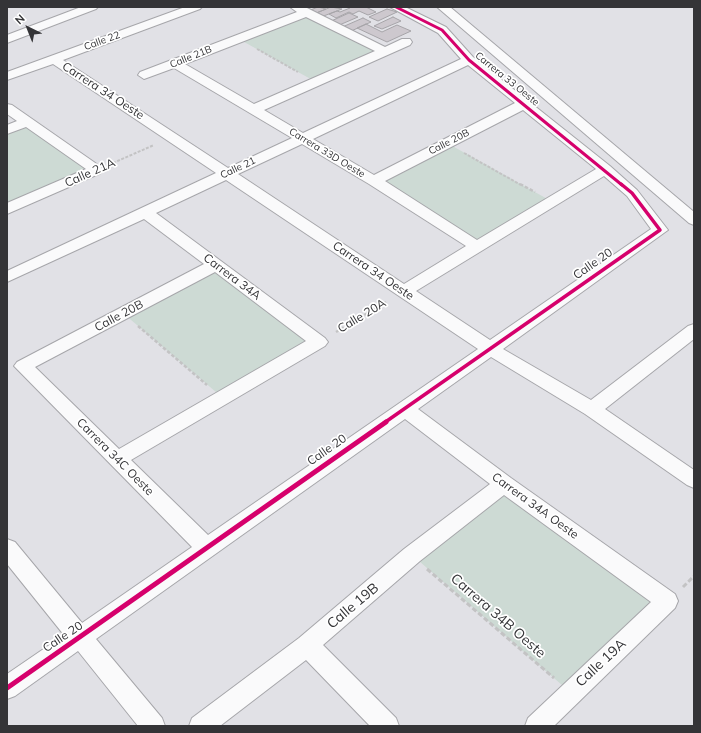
<!DOCTYPE html>
<style>
body{margin:0}
#map{position:relative;width:701px;height:733px;overflow:hidden;background:#e1e1e6;font-family:Mulish,sans-serif}
canvas{display:block}
.frame{position:absolute;inset:0;border:8px solid #343437;pointer-events:none}
.north{position:absolute;left:8px;top:8px;width:40px;height:40px;-webkit-text-stroke:3px #fff;paint-order:stroke;rotate:317deg;font-size:11px;font-weight:700;line-height:16px;text-align:center;color:#343437}
.north::after{content:'';display:block;margin:auto;width:14px;height:18px;background:#343437;clip-path:polygon(50% 0,100% 100%,50% 72%,0 100%)}
</style>
<div id="map">
<canvas width="701" height="733"></canvas>
<div class="frame"></div>
<div class="north">N</div>
</div>
<script>
const context = document.querySelector('canvas').getContext('2d');
context.lineJoin = 'round';
function fillPath(path, color) { context.fillStyle = color; context.fill(path, 'evenodd'); }
const toPath = rows => new Path2D(rows.map(r => 'M' + r).join(''));
function trace(path, color, width, dash) { context.strokeStyle = color; context.lineWidth = width; context.lineCap = dash ? 'butt' : 'round'; context.setLineDash(dash || []); context.stroke(path); }
function label(font, color, halo, rows, align = 'center') {
  context.font = font + ' Mulish,sans-serif'; context.lineWidth = 3.5; context.setLineDash([]); context.textBaseline = 'middle'; context.strokeStyle = halo; context.fillStyle = color; for (const [text, x, y, turn = 0] of rows) {
    context.save(); context.translate(x, y); context.rotate((+turn || 0) * Math.PI / 180); context.textAlign = isNaN(turn) ? turn : align; if (halo) context.strokeText(text, 0, 0); context.fillText(text, 0, 0); context.restore();
  }
}
const green = toPath([
 [305,13,385,52,316,82,237,38],
 [27,122,96,170,7,209,7,130],
 [447,143,551,201,478,247,374,181],
 [215,265,319,342,223,398,124,314],
 [504,484,667,601,570,692,412,555]
]);
const building = toPath([
 [318,7,326,9,314,14,308,11,318,7],
 [331,7,342,9,321,17,314,14,331,7],
 [348,7,366,7,376,12,368,15,359,11,353,14,349,12,336,18,329,14,337,11,340,12,350,8,348,7],
 [387,9,397,12,378,21,369,17,387,9],
 [349,13,358,17,337,26,329,22,349,13],
 [393,17,401,21,382,29,374,26,393,17],
 [363,18,371,22,349,32,340,28,363,18],
 [366,24,382,32,397,25,411,31,387,42,357,28,366,24]
]);
const pathFar2 = toPath([
 [257,49,298,72],
 [464,153,521,185],
 [113,163,154,145]
]);
const pathFar1 = toPath([
 [520,184,535,192],
 [138,326,207,385],
 [336,332,386,302]
]);
const path = toPath([
 [427,569,554,678],
 [683,587,694,576]
]);
const street = toPath([
 [81,7,98,7,96,9,7,43,7,35,81,7],
 [185,7,202,7,200,9,63,60,228,168,292,138,174,68,144,79,138,75,140,72,297,12,290,7,305,7,385,47,402,39,410,39,412,42,410,45,264,110,303,133,461,59,438,33,390,7,405,7,446,27,473,57,610,166,637,190,668,230,503,349,591,400,688,326,694,324,694,339,605,409,694,470,694,488,687,485,585,414,491,357,418,409,511,478,675,594,678,601,675,608,554,726,525,726,528,718,651,602,504,495,420,561,323,645,396,718,399,726,370,726,306,660,220,726,189,726,192,718,299,638,404,549,490,484,405,419,96,639,162,718,165,726,138,726,78,651,15,696,7,699,7,674,64,635,7,564,7,539,15,542,82,623,192,547,14,366,17,362,204,264,144,219,7,282,7,271,216,173,53,64,7,80,7,72,185,7],
 [306,17,375,51,254,104,185,64,306,17],
 [468,65,515,103,374,175,313,139,468,65],
 [523,110,596,169,477,240,385,181,523,110],
 [302,144,369,184,466,246,404,284,238,174,302,144],
 [604,176,627,196,651,229,490,340,416,291,604,176],
 [226,180,478,349,208,535,131,460,325,346,328,342,325,338,156,213,226,180],
 [215,272,306,341,119,449,35,367,215,272],
 [437,7,450,7,694,212,694,225,689,223,437,7],
 [7,104,12,105,101,167,103,170,101,173,7,214,7,203,86,169,26,127,7,134,7,125,17,121,7,114,7,104]
]);
const cyclewayFar2 = toPath([
 [396,7,442,30,469,60,622,185]
]);
const cyclewayFar1 = toPath([
 [384,423,660,230,632,193,621,184]
]);
const cycleway = toPath([
 [7,688,386,422]
]);
const farStreetnames = [
 ["Calle 22",102,41,-20],
 ["Calle 21B",191,57,-22],
 ["Carrera 33 Oeste",507,79,39],
 ["Calle 20B",449,142,-27],
 ["Carrera 33D Oeste",327,153,31],
 ["Calle 21",238,168,-25]
];
const streetNames = [
 ["Carrera 34 Oeste",103,91,33],
 ["Calle 21A",90,173,-24],
 ["Calle 20",593,264,-35],
 ["Carrera 34 Oeste",373,271,34],
 ["Carrera 34A",232,277,37],
 ["Calle 20B",119,316,-28],
 ["Calle 20A",362,316,-31],
 ["Calle 20",327,450,-35],
 ["Carrera 34C Oeste",115,457,45],
 ["Carrera 34A Oeste",535,506,36],
 ["Calle 20",63,637,-34]
];
const nearStreetnames = [
 ["Calle 19B",353,606,-40],
 ["Carrera 34B Oeste",498,616,41],
 ["Calle 19A",601,663,-43]
];
fillPath(green, '#cddad4');
fillPath(building, '#cdc8ce');
trace(building, '#a6a4a8', 1);
trace(street, '#a6a6aa', 2);
trace(pathFar2, '#c3c3c4', 2, [3, 1.5]);
trace(pathFar1, '#c3c3c4', 2.5, [3.5, 2]);
trace(path, '#c3c3c4', 3, [5, 2.5]);
fillPath(street, '#fafafb');
trace(cyclewayFar2, '#d6006c', 3);
trace(cyclewayFar1, '#d6006c', 3.5);
trace(cycleway, '#d6006c', 5);
label('10px', '#343437', '#fff', farStreetnames);
label('12px', '#343437', '#fff', streetNames);
label('14px', '#343437', '#fff', nearStreetnames);
</script>
